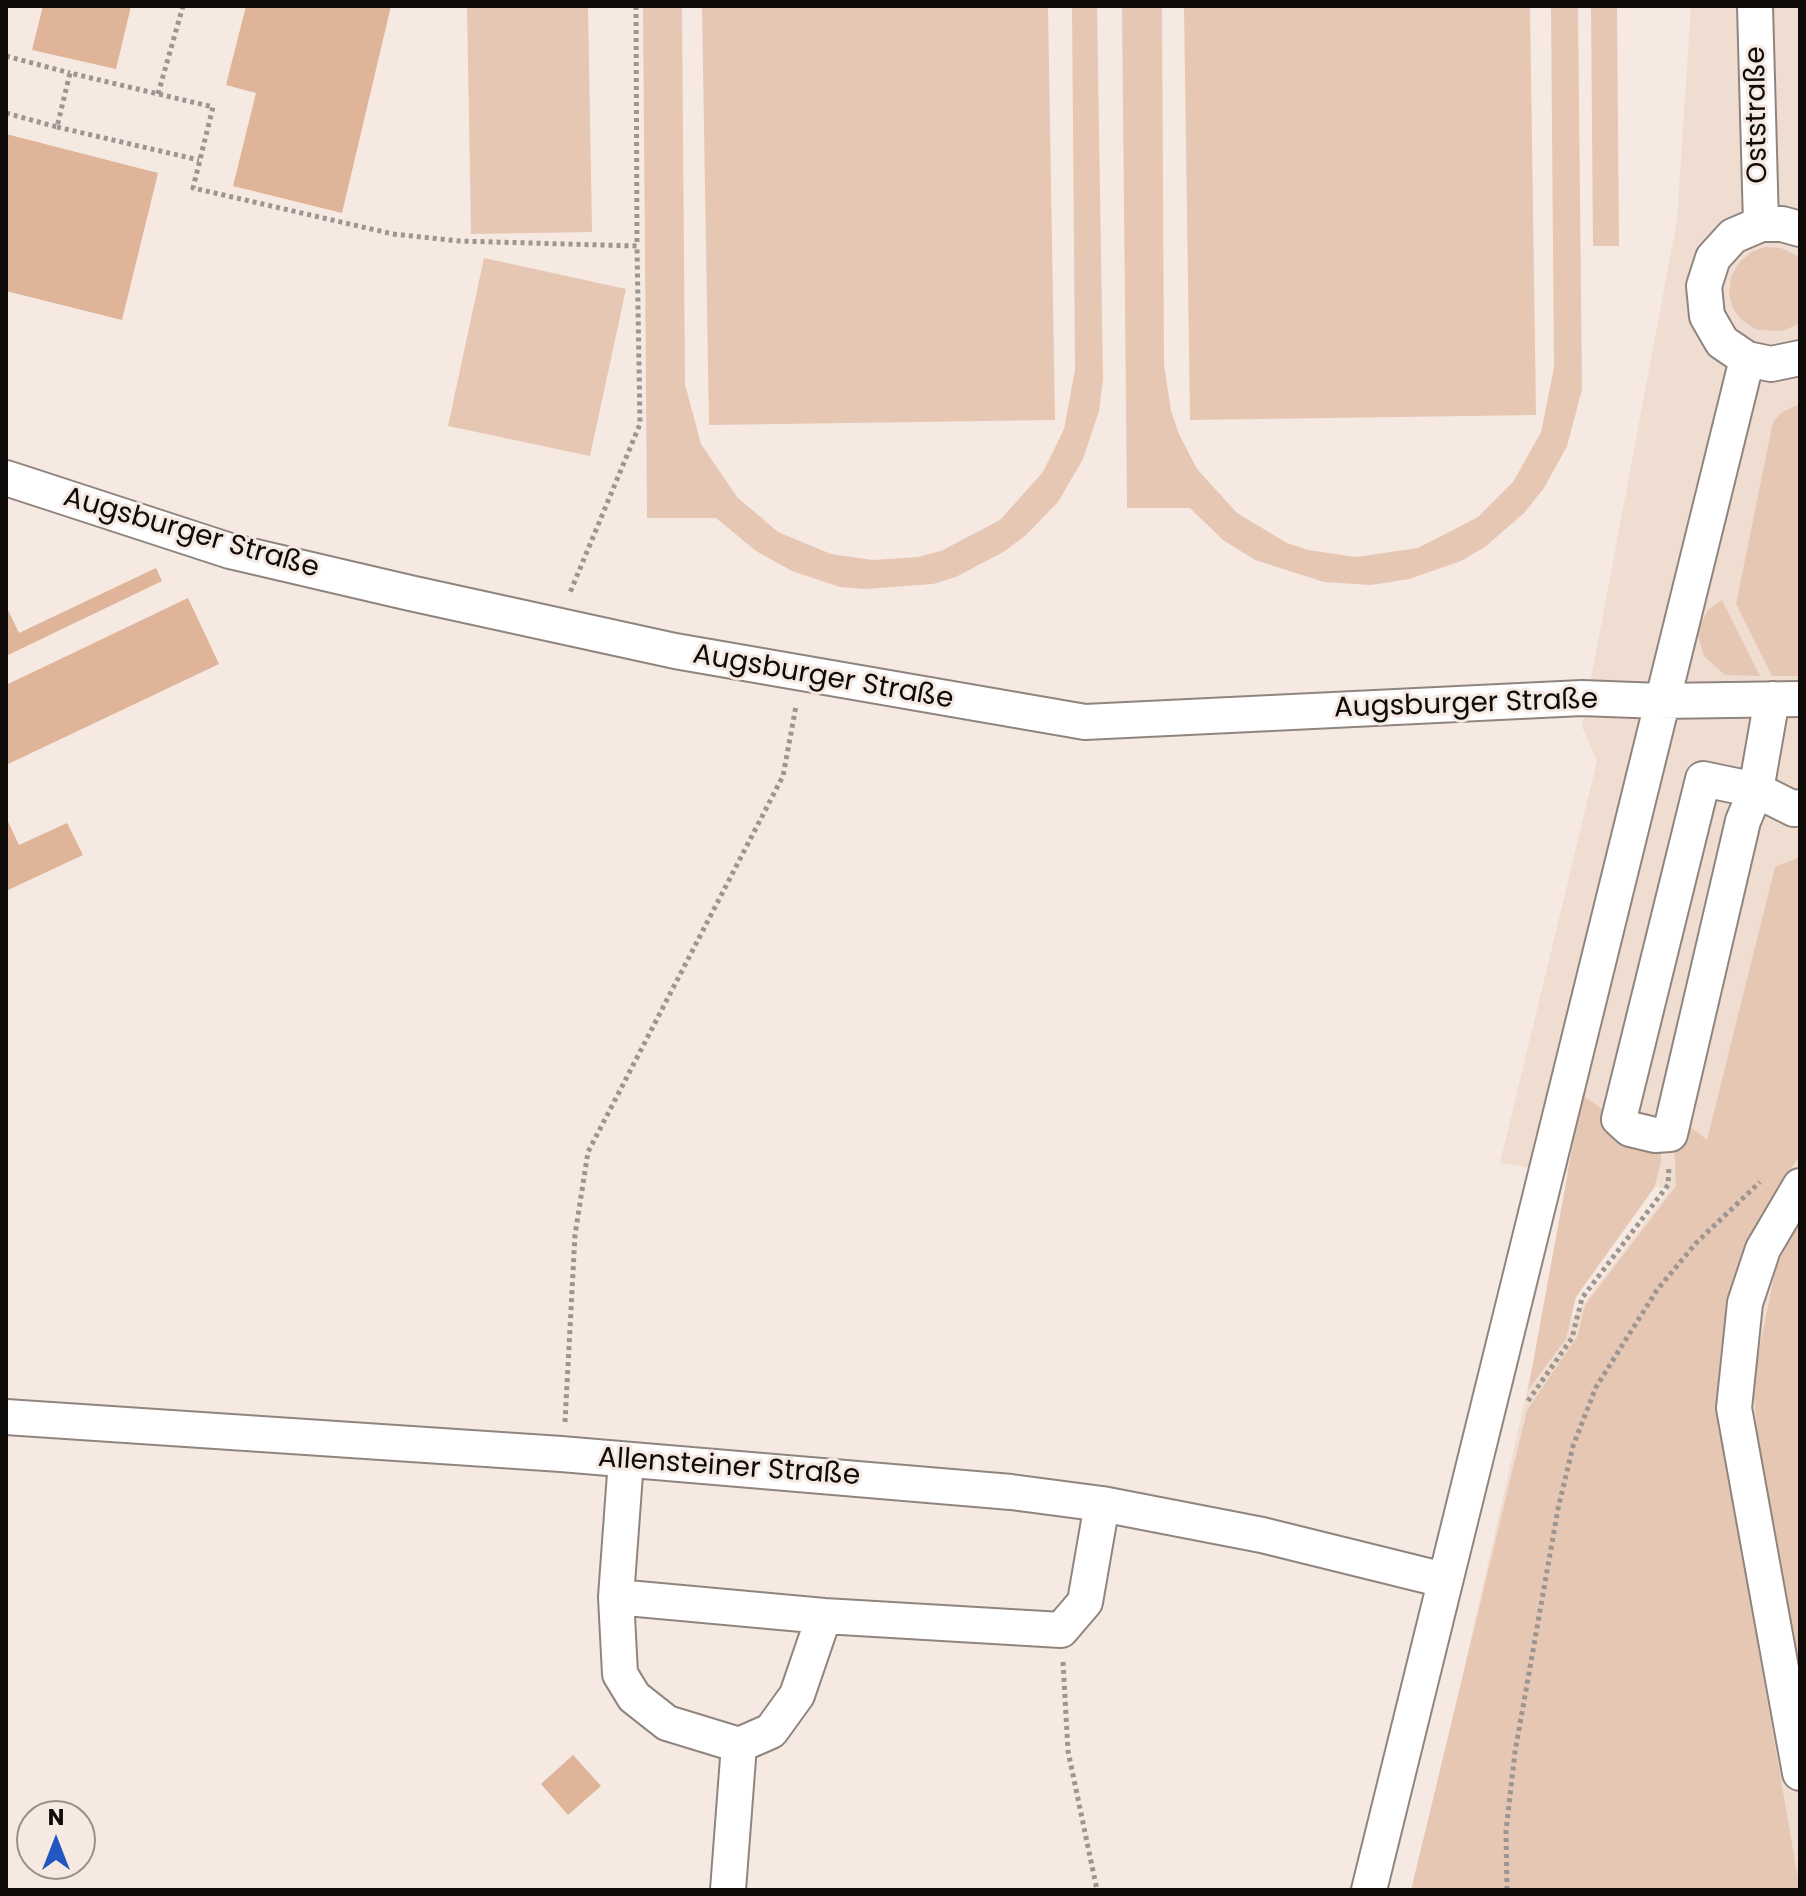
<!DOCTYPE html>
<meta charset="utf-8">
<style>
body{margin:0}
#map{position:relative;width:1806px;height:1896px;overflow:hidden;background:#f5e9e2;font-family:Poppins,sans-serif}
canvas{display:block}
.frame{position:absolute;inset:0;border:8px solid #0f0b09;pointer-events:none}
.north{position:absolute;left:16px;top:1800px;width:80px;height:80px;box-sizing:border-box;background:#f5e9e2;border:2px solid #99908b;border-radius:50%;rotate:0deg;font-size:22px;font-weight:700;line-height:32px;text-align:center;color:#0f0b09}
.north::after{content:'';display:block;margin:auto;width:28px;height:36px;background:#2156c3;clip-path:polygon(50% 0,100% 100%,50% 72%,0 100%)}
</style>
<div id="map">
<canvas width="1806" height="1896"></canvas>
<div class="frame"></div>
<div class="north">N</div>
</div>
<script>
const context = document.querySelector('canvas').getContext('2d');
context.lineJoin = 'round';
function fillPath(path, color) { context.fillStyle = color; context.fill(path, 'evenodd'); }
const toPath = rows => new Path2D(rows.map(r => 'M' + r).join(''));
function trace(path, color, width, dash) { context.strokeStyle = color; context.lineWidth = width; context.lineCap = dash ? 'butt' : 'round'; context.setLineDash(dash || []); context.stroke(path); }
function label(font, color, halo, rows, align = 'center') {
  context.font = font + ' Poppins,sans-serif'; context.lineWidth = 6; context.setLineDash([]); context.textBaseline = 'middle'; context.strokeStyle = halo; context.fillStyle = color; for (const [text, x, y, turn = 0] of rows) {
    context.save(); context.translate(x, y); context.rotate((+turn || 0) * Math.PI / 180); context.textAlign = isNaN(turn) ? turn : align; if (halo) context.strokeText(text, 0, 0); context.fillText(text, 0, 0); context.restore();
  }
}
const built = toPath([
 [1691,6,1800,6,1800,1890,1414,1890,1531,1373,1670,1189,1500,1163,1597,761,1582,727,1677,220]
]);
const green = toPath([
 [467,6,588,6,592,232,471,234],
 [643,6,682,6,685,384,701,444,737,497,778,532,831,554,873,560,918,557,941,551,1000,520,1043,472,1064,429,1075,370,1072,6,1097,6,1103,379,1099,411,1083,459,1058,502,1026,535,1005,551,956,577,933,584,866,589,840,587,792,571,756,551,716,518,647,518],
 [702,6,1048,6,1055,420,709,425],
 [1122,6,1162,6,1164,364,1171,411,1179,434,1197,469,1237,513,1287,543,1308,550,1356,557,1418,548,1478,517,1513,482,1541,432,1554,368,1551,6,1578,6,1582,390,1567,446,1544,488,1524,513,1485,547,1461,561,1409,579,1371,585,1324,582,1255,560,1223,540,1190,508,1127,508],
 [1184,6,1530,6,1536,415,1190,420],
 [1591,6,1617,6,1619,246,1593,246],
 [1765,247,1781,248,1800,257,1800,323,1783,331,1757,330,1743,321,1733,309,1729,293,1731,277,1739,263,1751,252],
 [484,258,626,289,590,456,448,426],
 [1800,404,1800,676,1772,676,1736,604,1773,422,1782,412],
 [1722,600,1760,676,1725,675,1704,656,1698,635,1700,625,1708,610],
 [1800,857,1800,1155,1769,1202,1739,1269,1723,1331,1719,1368,1722,1438,1800,1890,1411,1890,1527,1410,1577,1337,1585,1305,1676,1186,1674,1142,1683,1121,1707,1140,1775,867],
 [1582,1095,1661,1150,1661,1163,1654,1188,1576,1297,1566,1339,1528,1390],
 [1800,1219,1800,1702,1760,1476,1753,1380,1776,1267]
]);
const building = toPath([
 [43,6,131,6,116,69,32,50],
 [246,6,391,6,342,213,233,186,256,93,226,85],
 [6,134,158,173,122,320,6,291],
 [156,568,162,581,6,656,6,606,19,633],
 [188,598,219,664,6,765,6,685],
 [6,817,19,845,67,823,83,855,6,891],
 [573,1755,601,1786,568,1815,541,1784]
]);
const path = toPath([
 [636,6,637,246],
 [6,56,70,73],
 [158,94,183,6],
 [6,113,57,127,70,73,213,107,193,188,393,234,459,241,637,246,640,424,569,595],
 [57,127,199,160],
 [1528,1401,1572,1338,1582,1298,1668,1185,1669,1167],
 [565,1422,575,1235,588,1152,783,776,796,706],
 [1063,1662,1068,1751,1097,1890],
 [1507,1890,1506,1831,1515,1752,1558,1509,1573,1446,1596,1387,1657,1290,1696,1243,1760,1182]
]);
const minor = toPath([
 [1755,6,1761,224],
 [1800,229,1782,224,1761,224,1733,236,1713,258,1704,286,1707,316,1722,342,1747,359,1771,364,1800,358],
 [6,478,230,551,410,593,675,651,1085,722,1582,698,1660,701,1800,699],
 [1772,699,1756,790,1743,821,1670,1134,1655,1135,1630,1129,1619,1119,1703,779,1756,790,1794,809,1800,807],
 [1800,1186,1763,1249,1745,1303,1734,1408,1800,1773],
 [6,1417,561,1454,1011,1492,1102,1504,1262,1535,1444,1580],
 [626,1460,616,1597,824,1616,1061,1630,1085,1602,1102,1504],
 [616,1597,620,1674,634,1697,667,1723,739,1745,771,1731,797,1695,824,1616],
 [728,1890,739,1745],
 [1369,1890,1747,359]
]);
const streetNames = [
 ["Oststraße",1758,115,-91],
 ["Augsburger Straße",191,534,16],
 ["Augsburger Straße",823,678,10],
 ["Augsburger Straße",1466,705,-2],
 ["Allensteiner Straße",729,1468,4]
];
fillPath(built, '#f0ddd1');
fillPath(green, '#e6c7b4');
fillPath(building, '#dfb498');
trace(minor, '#90857e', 38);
trace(path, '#9e9590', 5, [4, 4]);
trace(minor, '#fff', 34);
label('28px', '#0f0b09', '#f5e9e2', streetNames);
</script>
